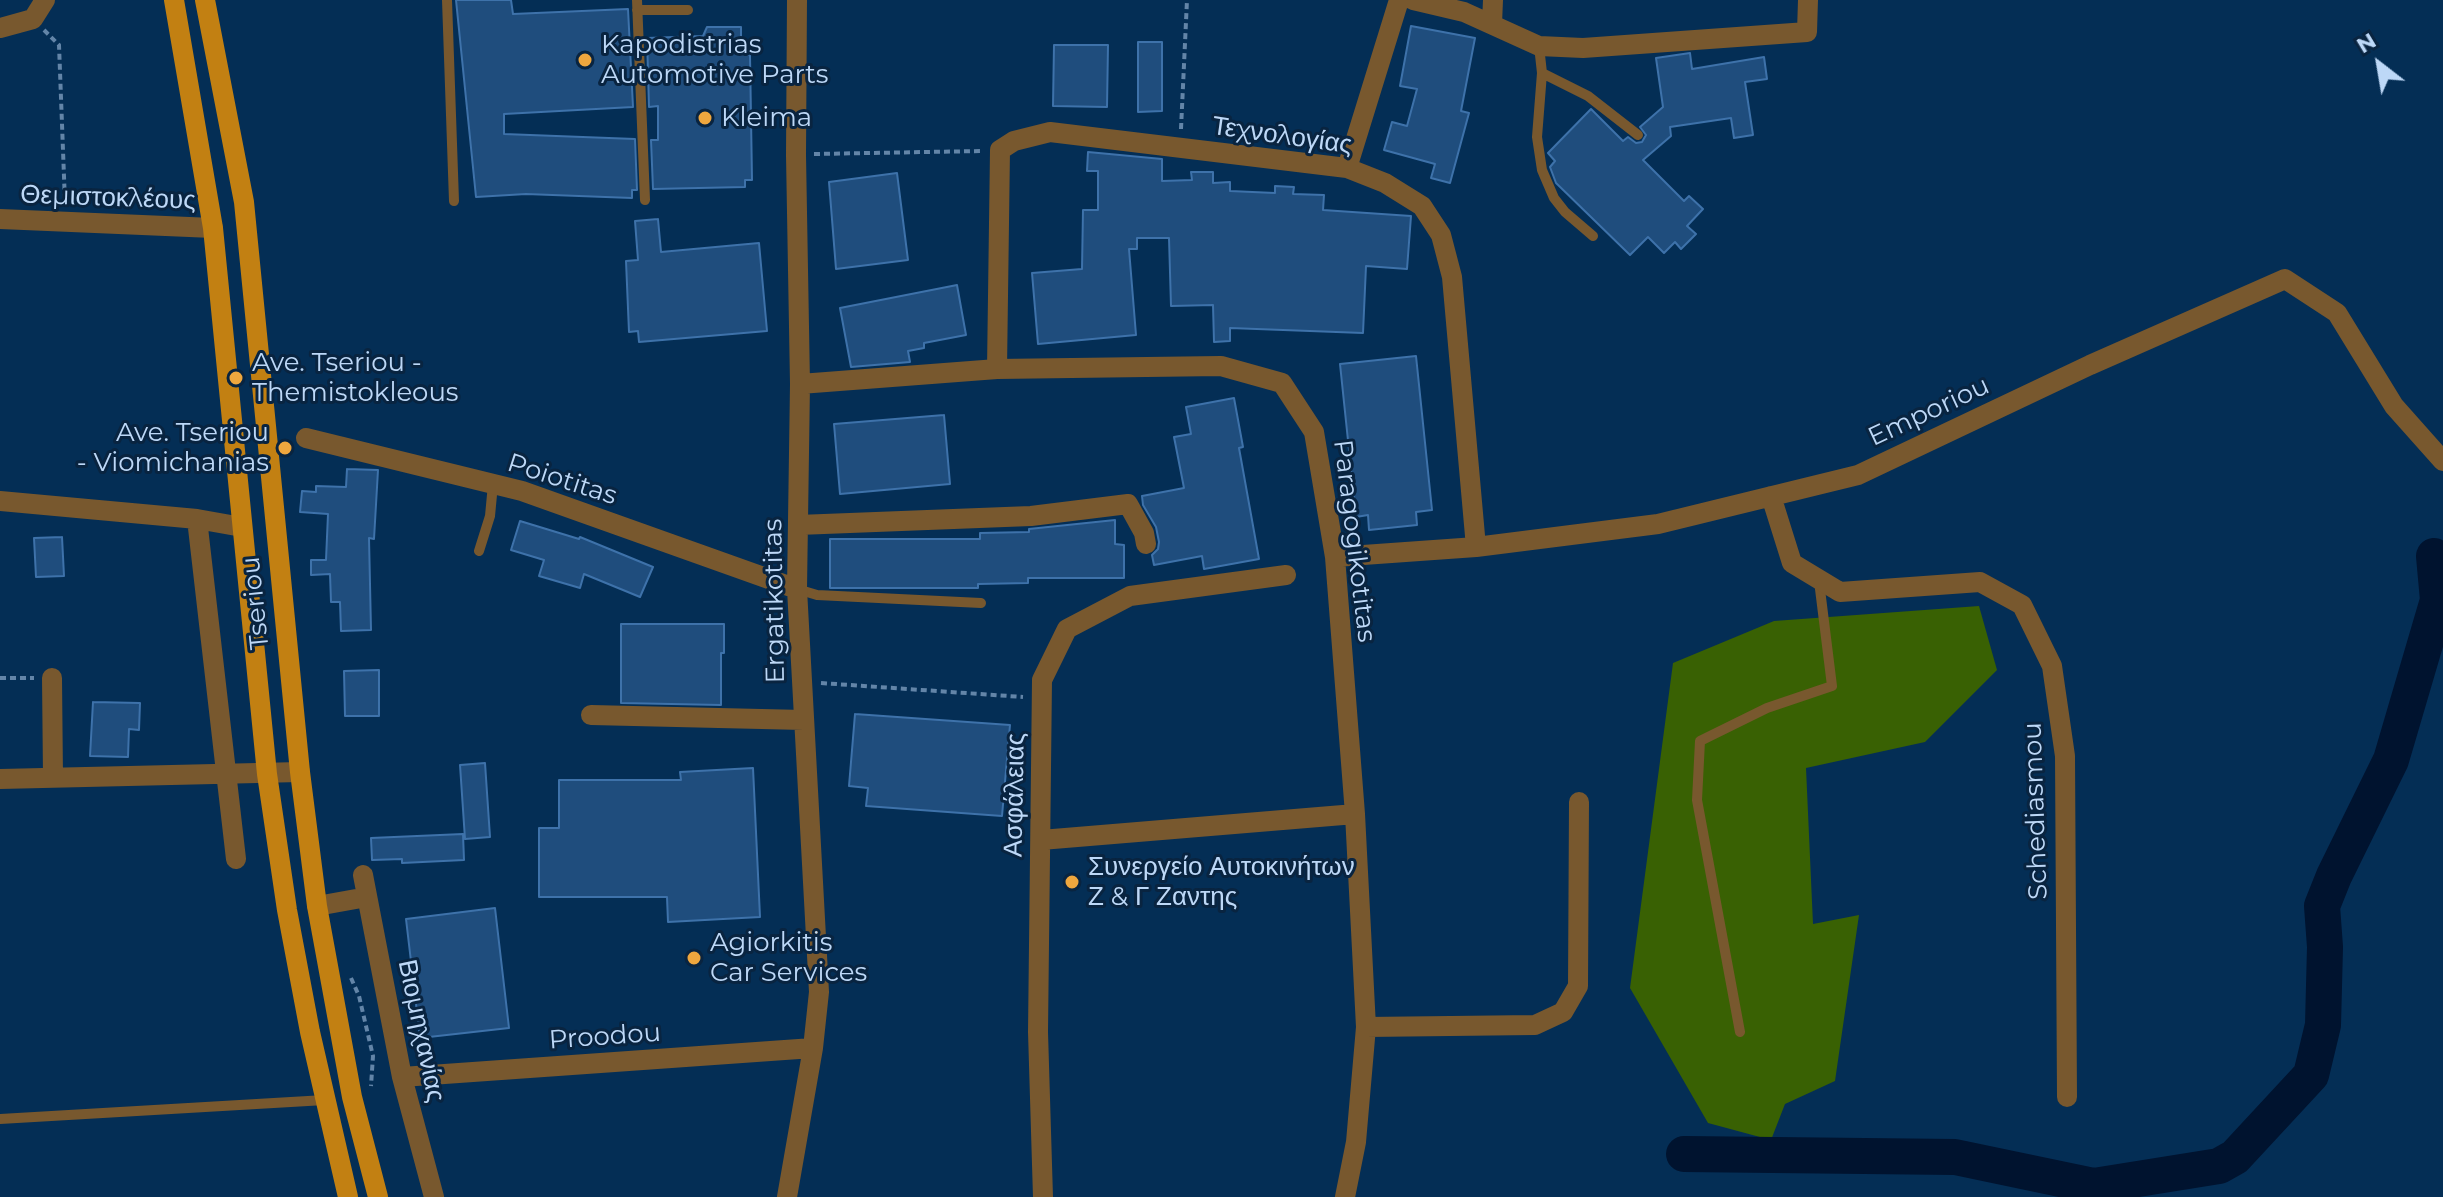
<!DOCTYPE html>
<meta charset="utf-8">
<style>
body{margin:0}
#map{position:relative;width:2443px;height:1197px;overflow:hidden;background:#042e55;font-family:Montserrat,sans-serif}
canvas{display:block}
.north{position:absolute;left:2339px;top:24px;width:80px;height:80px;-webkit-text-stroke:6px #092440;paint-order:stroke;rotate:329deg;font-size:22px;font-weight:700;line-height:32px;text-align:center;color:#bdd8f7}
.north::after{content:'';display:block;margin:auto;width:28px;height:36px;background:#bdd8f7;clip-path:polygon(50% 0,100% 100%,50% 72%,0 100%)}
</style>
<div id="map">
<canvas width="2443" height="1197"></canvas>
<div class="north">N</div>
</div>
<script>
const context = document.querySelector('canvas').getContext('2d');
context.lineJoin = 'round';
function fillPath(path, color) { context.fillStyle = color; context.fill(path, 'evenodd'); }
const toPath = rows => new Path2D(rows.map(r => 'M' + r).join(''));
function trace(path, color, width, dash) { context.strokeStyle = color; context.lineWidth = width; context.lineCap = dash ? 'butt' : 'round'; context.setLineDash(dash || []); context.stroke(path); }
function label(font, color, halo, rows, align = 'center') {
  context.font = font + ' Montserrat,sans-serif'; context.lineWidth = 6; context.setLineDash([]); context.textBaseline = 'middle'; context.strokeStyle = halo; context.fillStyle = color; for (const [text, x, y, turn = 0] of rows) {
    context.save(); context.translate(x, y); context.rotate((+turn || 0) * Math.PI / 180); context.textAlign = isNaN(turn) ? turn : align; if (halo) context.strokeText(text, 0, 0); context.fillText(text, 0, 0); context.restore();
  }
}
const green = toPath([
 [1979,606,1997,670,1925,742,1806,768,1813,924,1859,915,1835,1081,1785,1104,1771,1140,1708,1123,1630,988,1673,663,1774,621]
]);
const river = toPath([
 [1684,1154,1955,1157,2094,1186,2219,1166,2235,1157,2311,1075,2323,1025,2325,947,2322,906,2334,876,2391,760,2438,600,2434,556]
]);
const building = toPath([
 [456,0,511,0,513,14,628,9,633,107,504,114,504,134,635,139,637,190,632,190,632,198,526,194,476,197,456,0],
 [1411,26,1475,38,1461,111,1469,113,1450,183,1431,178,1435,164,1384,150,1392,122,1407,126,1417,89,1400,86,1411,26],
 [707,27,741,27,741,55,750,55,752,180,745,180,745,187,653,189,651,140,658,140,658,106,649,107,647,38,703,36,707,27],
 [1138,42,1162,42,1162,111,1138,112,1138,42],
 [1054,45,1108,45,1107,107,1053,106,1054,45],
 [1690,53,1692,69,1764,57,1767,79,1745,82,1753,135,1734,138,1731,118,1670,127,1671,136,1643,160,1684,201,1689,196,1703,209,1687,226,1696,234,1681,249,1675,242,1664,253,1648,237,1630,255,1556,183,1550,167,1555,161,1548,153,1591,109,1623,141,1628,137,1636,143,1642,142,1646,135,1640,127,1663,107,1656,58,1690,53],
 [1088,152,1162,159,1162,181,1192,180,1191,172,1213,172,1213,183,1230,182,1230,191,1275,193,1275,186,1294,187,1293,194,1324,195,1323,210,1411,216,1407,269,1366,266,1363,333,1230,328,1230,341,1214,342,1213,305,1171,306,1169,238,1137,238,1137,249,1129,249,1136,335,1038,344,1032,273,1082,269,1083,210,1098,210,1098,171,1087,171,1088,152],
 [897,173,908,260,836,269,829,182,897,173],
 [658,219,661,252,759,243,767,331,639,342,638,331,629,332,626,261,638,260,635,221,658,219],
 [957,285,966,335,924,343,924,348,908,351,910,362,851,367,840,308,957,285],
 [1416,356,1432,510,1416,512,1417,525,1369,530,1368,515,1356,517,1340,364,1416,356],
 [1234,398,1243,447,1239,448,1259,559,1204,569,1202,556,1154,565,1152,555,1158,549,1159,542,1156,527,1143,505,1142,496,1184,488,1174,437,1191,434,1186,407,1234,398],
 [944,415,950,484,840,494,834,424,944,415],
 [347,469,378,470,374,539,369,538,371,630,341,631,340,602,331,602,330,574,311,575,311,560,326,560,328,514,300,512,302,491,316,492,316,486,346,487,347,469],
 [1115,520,1115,544,1124,545,1124,578,1028,578,1028,583,978,584,978,588,830,588,830,539,980,539,980,533,1029,532,1029,529,1115,520],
 [520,521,579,539,580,537,653,567,640,597,584,574,580,588,539,576,544,560,511,550,520,521],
 [62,537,64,576,36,577,34,538,62,537],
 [621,624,724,624,724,653,721,653,721,705,621,703,621,624],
 [379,670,379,716,345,716,344,671,379,670],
 [93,702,140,703,139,730,129,729,128,757,90,756,93,702],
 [855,714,1010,725,1002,816,866,806,868,788,849,786,855,714],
 [485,763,490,837,465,839,460,765,485,763],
 [753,768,760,917,668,922,667,897,539,897,539,828,559,828,559,780,681,780,680,772,753,768],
 [463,834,464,860,402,863,402,859,372,860,371,838,463,834],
 [495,908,509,1028,420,1038,406,919,495,908]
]);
const path = toPath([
 [44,30,59,45,65,203],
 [1181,129,1187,0],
 [814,154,981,151],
 [0,678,34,678],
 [821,683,1023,697],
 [351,978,359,996,373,1056,371,1086]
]);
const lane = toPath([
 [447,0,454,201],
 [637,0,645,200],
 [637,10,688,10],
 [1539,46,1542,73,1537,137,1542,170,1554,198,1565,212,1593,236],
 [1542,73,1588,96,1638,135],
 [479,551,490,516,493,484],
 [797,589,817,595,981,603],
 [1740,1032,1697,800,1700,741,1767,708,1832,686,1819,581],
 [0,1119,325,1100]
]);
const street = toPath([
 [1413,0,1464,12,1539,46,1583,48,1807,32,1808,0],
 [1492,24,1493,0],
 [0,28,33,19,45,0],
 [1347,168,1399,0],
 [0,219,213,228],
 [997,369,1000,150,1014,141,1050,132,1347,168,1385,183,1422,206,1441,235,1452,277,1476,547],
 [800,384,997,369,1221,366,1282,383,1314,432,1335,557,1355,814,1366,1027,1356,1142,1345,1197],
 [306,438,522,491,797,589],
 [1771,496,1792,563,1840,592,1980,582,2022,605,2052,666,2065,756,2067,1097],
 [0,501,197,519,236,859],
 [197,519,242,527],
 [798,525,1031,516,1128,504,1144,533,1146,544],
 [1335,557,1476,547,1658,524,1858,475,2090,365,2285,279,2337,313,2394,406,2443,461],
 [52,678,53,777],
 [591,715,804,720],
 [0,779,300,772],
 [1041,840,1355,814],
 [363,875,402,1077,434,1197],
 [317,906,367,897],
 [1366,1027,1535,1025,1563,1012,1578,986,1579,802],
 [402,1077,813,1048],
 [787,1197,813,1048,819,992,797,589,800,384,796,155,797,0],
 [1043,1197,1038,1032,1042,680,1067,629,1130,596,1286,575]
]);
const primary = toPath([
 [174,0,213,228,267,774,287,910,310,1032,348,1197],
 [205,0,244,202,300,772,317,906,352,1097,378,1197]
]);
const markers = [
 [585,60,8,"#efa73e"],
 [705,118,8,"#efa73e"],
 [236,378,8,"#efa73e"],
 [285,448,8,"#efa73e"],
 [1072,882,8,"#efa73e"],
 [694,958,8,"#efa73e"]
];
const poiNames = [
 ["Kapodistrias",601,45],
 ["Automotive Parts",601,75],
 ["Kleima",721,118],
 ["Ave. Tseriou -",252,363],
 ["Themistokleous",252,393],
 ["Ave. Tseriou",269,433,"right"],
 ["- Viomichanias",269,463,"right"],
 ["Συνεργείο Αυτοκινήτων",1088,867],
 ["Ζ & Γ Ζαντης",1088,897],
 ["Agiorkitis",710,943],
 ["Car Services",710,973]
];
const streetNames = [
 ["Τεχνολογίας",1282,136,8],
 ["Θεμιστοκλέους",108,198,2],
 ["Emporiou",1929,412,-25],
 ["Poiotitas",562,480,18],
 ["Paragogikotitas",1354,541,83],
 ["Ergatikotitas",775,601,-91],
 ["Tseriou",256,603,-96],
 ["Ασφάλειας",1015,795,-89],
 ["Schediasmou",2036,811,-92],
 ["Βιομηχανίας",421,1031,78],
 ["Proodou",605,1037,-4]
];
fillPath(green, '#396103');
trace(river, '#00132f', 36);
fillPath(building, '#1f4d7d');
trace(building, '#3e72aa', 2);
trace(path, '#6385a8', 4, [6, 4]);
trace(lane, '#78582e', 10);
trace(street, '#78582e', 20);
trace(primary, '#c28012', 20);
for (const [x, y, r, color] of markers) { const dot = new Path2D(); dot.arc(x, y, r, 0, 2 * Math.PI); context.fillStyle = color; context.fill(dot); trace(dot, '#092440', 3); }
label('26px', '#bdd8f7', '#092440', poiNames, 'left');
label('26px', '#bdd8f7', '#092440', streetNames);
</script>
